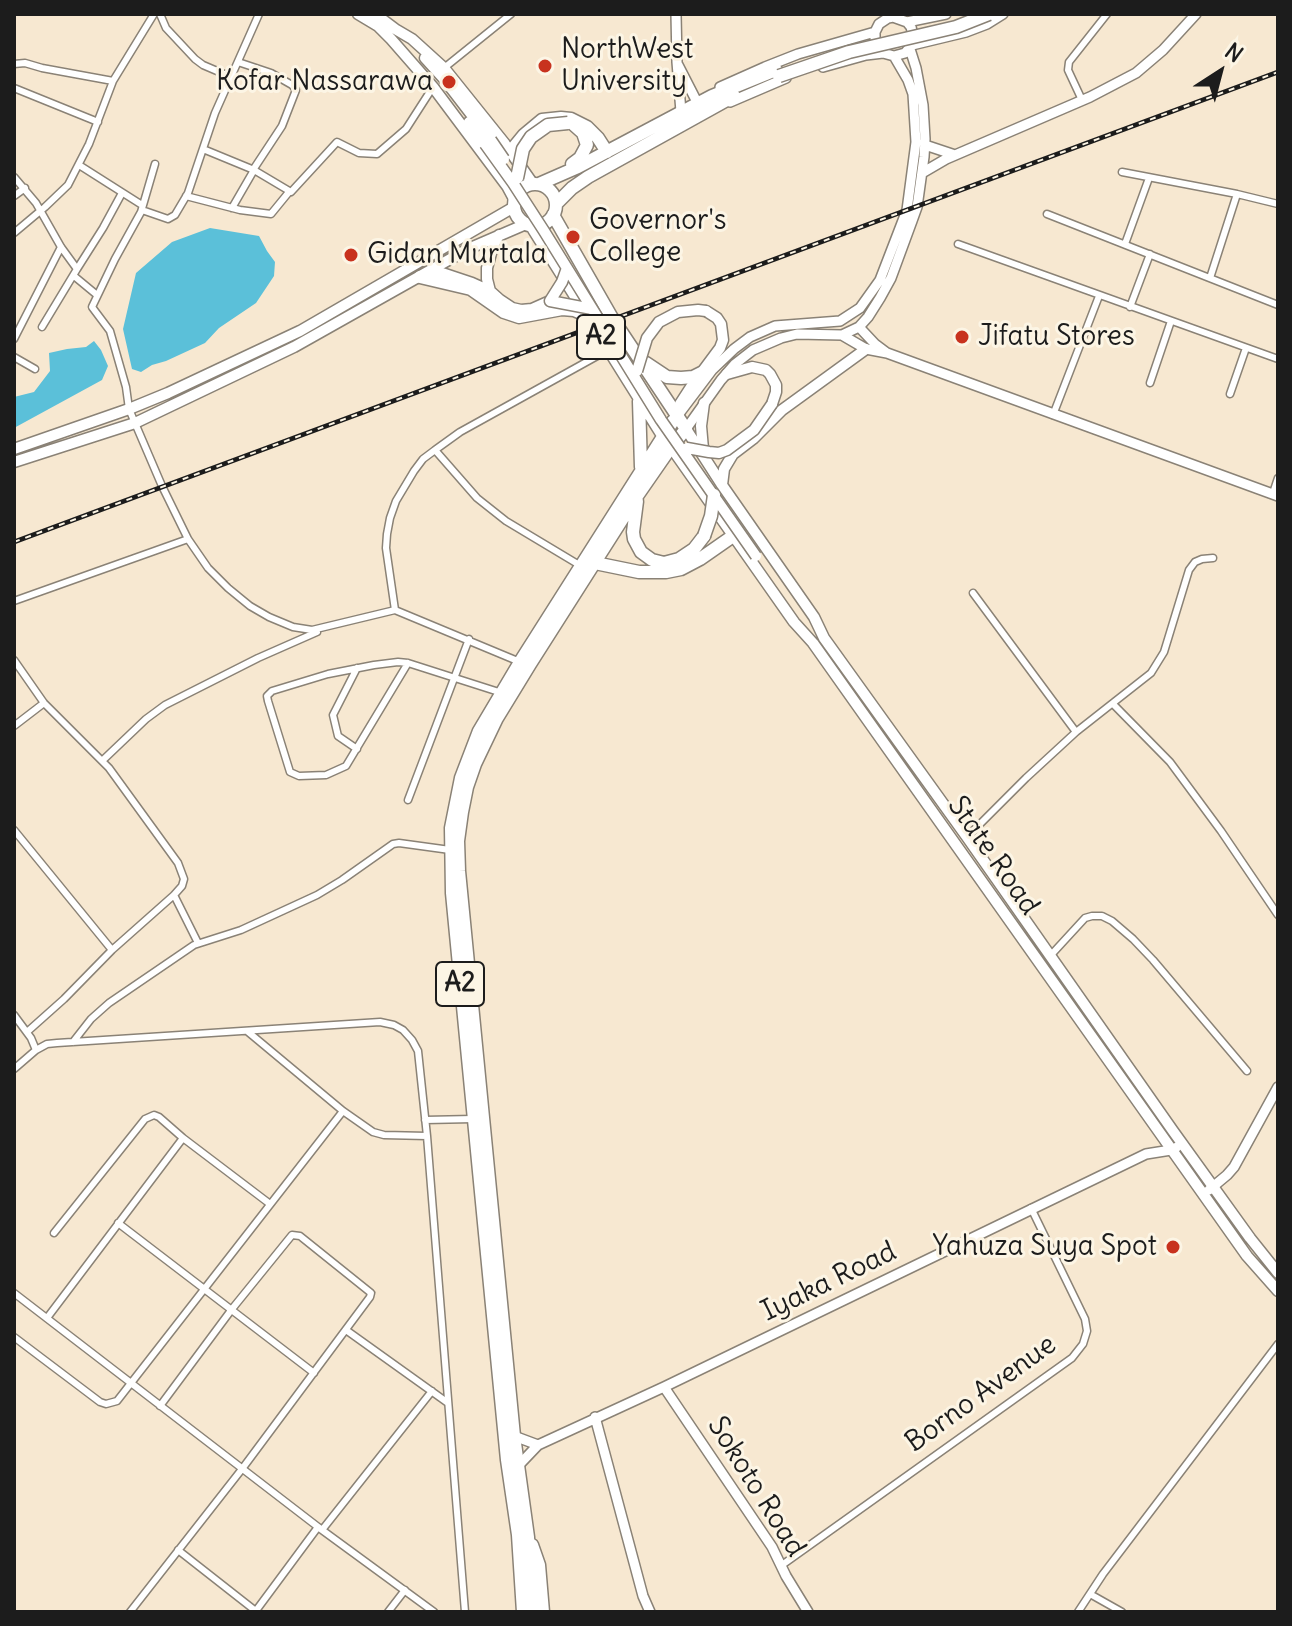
<!DOCTYPE html>
<style>
body{margin:0}
#map{position:relative;width:1292px;height:1626px;overflow:hidden;background:#f7e8d1;font-family:Delius,sans-serif}
canvas{display:block}
.frame{position:absolute;inset:0;border:16px solid #1c1c1c;pointer-events:none}
.north{position:absolute;left:1180px;top:32px;width:80px;height:80px;-webkit-text-stroke:6px #fcf5e5;paint-order:stroke;rotate:36deg;font-size:22px;font-weight:700;line-height:32px;text-align:center;color:#1c1c1c}
.north::after{content:'';display:block;margin:auto;width:28px;height:36px;background:#1c1c1c;clip-path:polygon(50% 0,100% 100%,50% 72%,0 100%)}
</style>
<div id="map">
<canvas width="1292" height="1626"></canvas>
<div class="frame"></div>
<div class="north">N</div>
</div>
<script>
const context = document.querySelector('canvas').getContext('2d');
context.lineJoin = 'round';
function fillPath(path, color) { context.fillStyle = color; context.fill(path, 'evenodd'); }
const toPath = rows => new Path2D(rows.map(r => 'M' + r).join(''));
function trace(path, color, width, dash) { context.strokeStyle = color; context.lineWidth = width; context.lineCap = dash ? 'butt' : 'round'; context.setLineDash(dash || []); context.stroke(path); }
function label(font, color, halo, rows, align = 'center') {
  context.font = font + ' Delius,sans-serif'; context.lineWidth = 6; context.setLineDash([]); context.textBaseline = 'middle'; context.strokeStyle = halo; context.fillStyle = color; for (const [text, x, y, turn = 0] of rows) {
    context.save(); context.translate(x, y); context.rotate((+turn || 0) * Math.PI / 180); context.textAlign = isNaN(turn) ? turn : align; if (halo) context.strokeText(text, 0, 0); context.fillText(text, 0, 0); context.restore();
  }
}
const water = toPath([
 [210,228,259,236,267,251,275,262,274,276,256,303,219,328,205,343,166,361,152,365,141,372,132,369,123,329,136,273,172,242],
 [94,341,101,350,108,366,102,380,14,428,14,397,34,392,50,371,49,353,67,349,86,347]
]);
const street = toPath([
 [160,14,166,28,195,59,203,65,231,77],
 [238,62,271,73,292,85,296,90,282,126,253,170],
 [14,64,25,63,42,68,113,81],
 [444,68,511,14],
 [14,88,98,122],
 [1082,100,1068,70,1069,62,1107,14],
 [203,149,254,170,291,192,337,142,359,153,377,154,406,129,433,87],
 [155,164,141,212,115,259,92,307,110,331,126,387,129,409,162,486,188,539,208,568,228,588,250,606,269,617,293,627,312,630,395,610,520,662],
 [79,165,142,205],
 [1122,172,1237,194,1278,204],
 [14,177,36,203,61,247,77,269,42,327],
 [14,196,25,188],
 [186,196,240,210,271,214,289,192],
 [232,208,254,170],
 [142,210,168,219,175,215,188,193,215,113,259,14],
 [1047,214,1278,305],
 [14,233,45,207,68,185,89,144,113,81,154,14],
 [958,244,1278,359],
 [1125,244,1149,178],
 [77,269,103,228,122,193],
 [74,276,97,295],
 [1210,278,1237,194],
 [1130,307,1150,254],
 [14,339,61,247],
 [14,357,35,369],
 [1150,383,1171,321],
 [1230,394,1246,348],
 [1053,415,1099,296],
 [435,450,460,432,608,350],
 [1273,493,1278,478],
 [973,593,1076,732],
 [14,601,188,539],
 [395,610,386,548,387,534,390,518,396,501,414,471,423,459,435,450,477,498,506,521,581,566],
 [14,660,44,703,109,768,178,863,184,879,182,886,174,895,112,950,64,999,27,1032],
 [408,663,346,766,326,775,299,776,290,772,268,701,267,696,272,691,328,674,374,665,398,662,408,663,502,693],
 [1113,704,1170,762,1221,831,1278,915],
 [14,726,44,703],
 [357,749,338,736,333,715,357,668],
 [103,760,146,719,165,705,258,658,317,632],
 [408,800,469,639],
 [14,830,112,950],
 [967,837,1026,778,1076,732,1151,673,1164,652,1189,570,1195,562,1202,559,1213,558],
 [174,895,198,943],
 [1051,955,1085,918,1092,916,1102,916,1112,921,1133,939,1153,960,1247,1071],
 [14,1015,31,1038,36,1050],
 [247,1031,343,1111,373,1132,384,1135,427,1136],
 [73,1042,91,1019,109,1003,194,945,241,930,317,895,342,880,393,844,399,843,450,850],
 [14,1069,36,1050,47,1044,57,1043,380,1022,394,1025,403,1030,412,1040,418,1051,427,1136,465,1612],
 [425,1120,473,1119],
 [118,1223,314,1373],
 [54,1233,145,1119,154,1115,159,1117,183,1138,270,1204],
 [14,1293,322,1530,434,1612],
 [47,1318,183,1138],
 [346,1330,448,1403],
 [14,1337,100,1402,106,1404,117,1401,343,1111],
 [322,1530,432,1391],
 [178,1550,257,1612],
 [782,1565,1072,1358,1083,1344,1087,1331,1085,1319,1031,1208],
 [1090,1594,1122,1612],
 [130,1612,242,1469,370,1297,371,1293,300,1236,292,1235,232,1309,160,1406],
 [255,1612,318,1527],
 [388,1612,405,1590],
 [1078,1612,1103,1574,1278,1344]
]);
const secondary = toPath([
 [676,14,677,62,681,112],
 [907,22,946,14],
 [912,45,966,32,987,24,1003,14],
 [678,65,698,104],
 [823,67,866,55,883,53,894,56,905,53,912,45,914,39,911,27,907,22,893,17,888,18,879,24,875,32,875,38,876,44,883,53],
 [720,87,765,67,798,54,875,32],
 [730,102,786,78],
 [925,145,955,155],
 [922,173,946,159,1090,97,1136,73,1163,50,1196,14],
 [859,327,875,344,887,353],
 [842,335,866,349,887,353,1278,496],
 [678,415,712,370,734,349,750,337,775,326,840,321,860,308,880,280,907,210,916,142,913,94,908,80,894,56],
 [686,429,721,380,735,364,753,350,781,338,797,334,842,335,859,327,868,317,880,298,891,278,912,221,917,207,924,157,925,139,923,105,916,68,910,49],
 [1209,1190,1227,1175,1234,1167,1278,1087],
 [664,1387,772,1547,786,1576,808,1612],
 [595,1417,643,1596,650,1612],
 [514,1436,538,1445],
 [517,1467,538,1445,664,1387,1146,1154,1171,1150,1177,1147]
]);
const primary = toPath([
 [358,14,378,26,391,39,433,87,507,186,514,199],
 [375,14,395,29,412,39,444,68,505,144,533,184],
 [425,58,444,79,491,140],
 [469,122,485,144],
 [433,270,472,283,490,291,500,300,512,308,521,310,532,309,550,301],
 [490,291,487,279,487,268,493,246,499,235],
 [727,374,752,367,766,370,770,374,776,385,776,392,772,404],
 [677,416,680,404,691,387,720,348,723,340,721,324,717,318,706,311],
 [686,429,722,485,814,617,824,638,967,837,1173,1131,1250,1238,1278,1273],
 [671,447,794,622,813,643,1247,1256,1278,1291],
 [14,449,129,409,168,393,300,331,514,207],
 [703,449,701,426,704,403],
 [14,462,135,423,294,347,468,249,526,224],
 [722,485,724,469,733,454,754,438,782,410,866,349]
]);
const highway = toPath([
 [510,152,524,135,542,120,561,118,571,119,587,127,598,138,607,152],
 [572,164,580,158,587,145,583,133,574,125],
 [539,184,578,167,712,96,776,70],
 '514 205a21 21 0 1 1 42 0a21 21 0 1 1-42 0Z',
 [556,204,572,188,588,177,734,96],
 [532,226,666,440],
 [420,277,471,289,504,312,519,317,562,309,574,310,586,315],
 [646,363,667,377,681,378,693,377,701,373],
 [639,401,641,467],
 [637,501,633,532,634,539,641,552,652,560,664,563,679,559,694,549,704,536],
 [595,563,639,572,666,572,681,569,700,559,733,536],
 [532,1545,539,1565,543,1612],
 [523,1612,518,1535,507,1460,452,893,451,828,461,778,479,731,520,662,673,421],
 [532,1612,528,1537,514,1436,459,871,458,841,462,812,467,787,475,764,497,718,530,664,637,496,671,447,686,429,612,318,553,215]
]);
const rail = toPath([
 [14,542,1278,72]
]);
const primaryBridge = toPath([
 [491,140,504,159],
 [485,144,513,183,544,231,661,420,756,556],
 [567,268,562,282,550,301,592,309],
 [637,371,647,338,659,322,678,312,698,310,706,311],
 [687,448,709,452,719,453,727,450,754,430,772,404]
]);
const highwayBridge = toPath([
 [779,76,849,52,956,27,989,14],
 [517,178,523,149,531,137,548,125,568,123],
 [704,536,711,516,714,495]
]);
const markers = [
 [545,66,8,"#c8321e"],
 [449,82,8,"#c8321e"],
 [573,237,8,"#c8321e"],
 [351,255,8,"#c8321e"],
 [962,337,8,"#c8321e"],
 [1173,1247,8,"#c8321e"]
];
const shields = [
 [601,337,48],
 [460,984,48]
];
const shieldNames = [
 ["A2",601,337],
 ["A2",460,984]
];
const poiNames = [
 ["NorthWest",561,50],
 ["University",561,82],
 ["Kofar Nassarawa",433,82,"right"],
 ["Governor's",589,221],
 ["College",589,253],
 ["Gidan Murtala",367,255],
 ["Jifatu Stores",978,337],
 ["Yahuza Suya Spot",1157,1247,"right"]
];
const streetNames = [
 ["State Road",993,856,55],
 ["Iyaka Road",829,1282,-26],
 ["Borno Avenue",981,1394,-36],
 ["Sokoto Road",756,1487,58]
];
fillPath(water, '#5bc0d9');
trace(street, '#8a8276', 9);
trace(secondary, '#8a8276', 12);
trace(primary, '#8a8276', 13);
trace(highway, '#8a8276', 15);
trace(street, '#fff', 6);
trace(secondary, '#fff', 9);
trace(primary, '#fff', 10);
trace(highway, '#fff', 12);
trace(rail, '#1c1c1c', 5);
trace(rail, '#fcf5e5', 2, [6]);
trace(primaryBridge, '#8a8276', 13, []);
trace(highwayBridge, '#8a8276', 15, []);
trace(primaryBridge, '#fff', 10);
trace(highwayBridge, '#fff', 12);
for (const [x, y, r, color] of markers) { const dot = new Path2D(); dot.arc(x, y, r, 0, 2 * Math.PI); context.fillStyle = color; context.fill(dot); trace(dot, '#fcf5e5', 3); }
for (const [x, y, w] of shields) { const box = new Path2D(); box.roundRect(x - w / 2, y - 22, w, 44, 6); context.fillStyle = '#fcf5e5'; context.fill(box); trace(box, '#1c1c1c', 2); }
label('bold 26px', '#1c1c1c', null, shieldNames);
label('28px', '#1c1c1c', '#fcf5e5', poiNames, 'left');
label('28px', '#1c1c1c', '#fcf5e5', streetNames);
</script>
